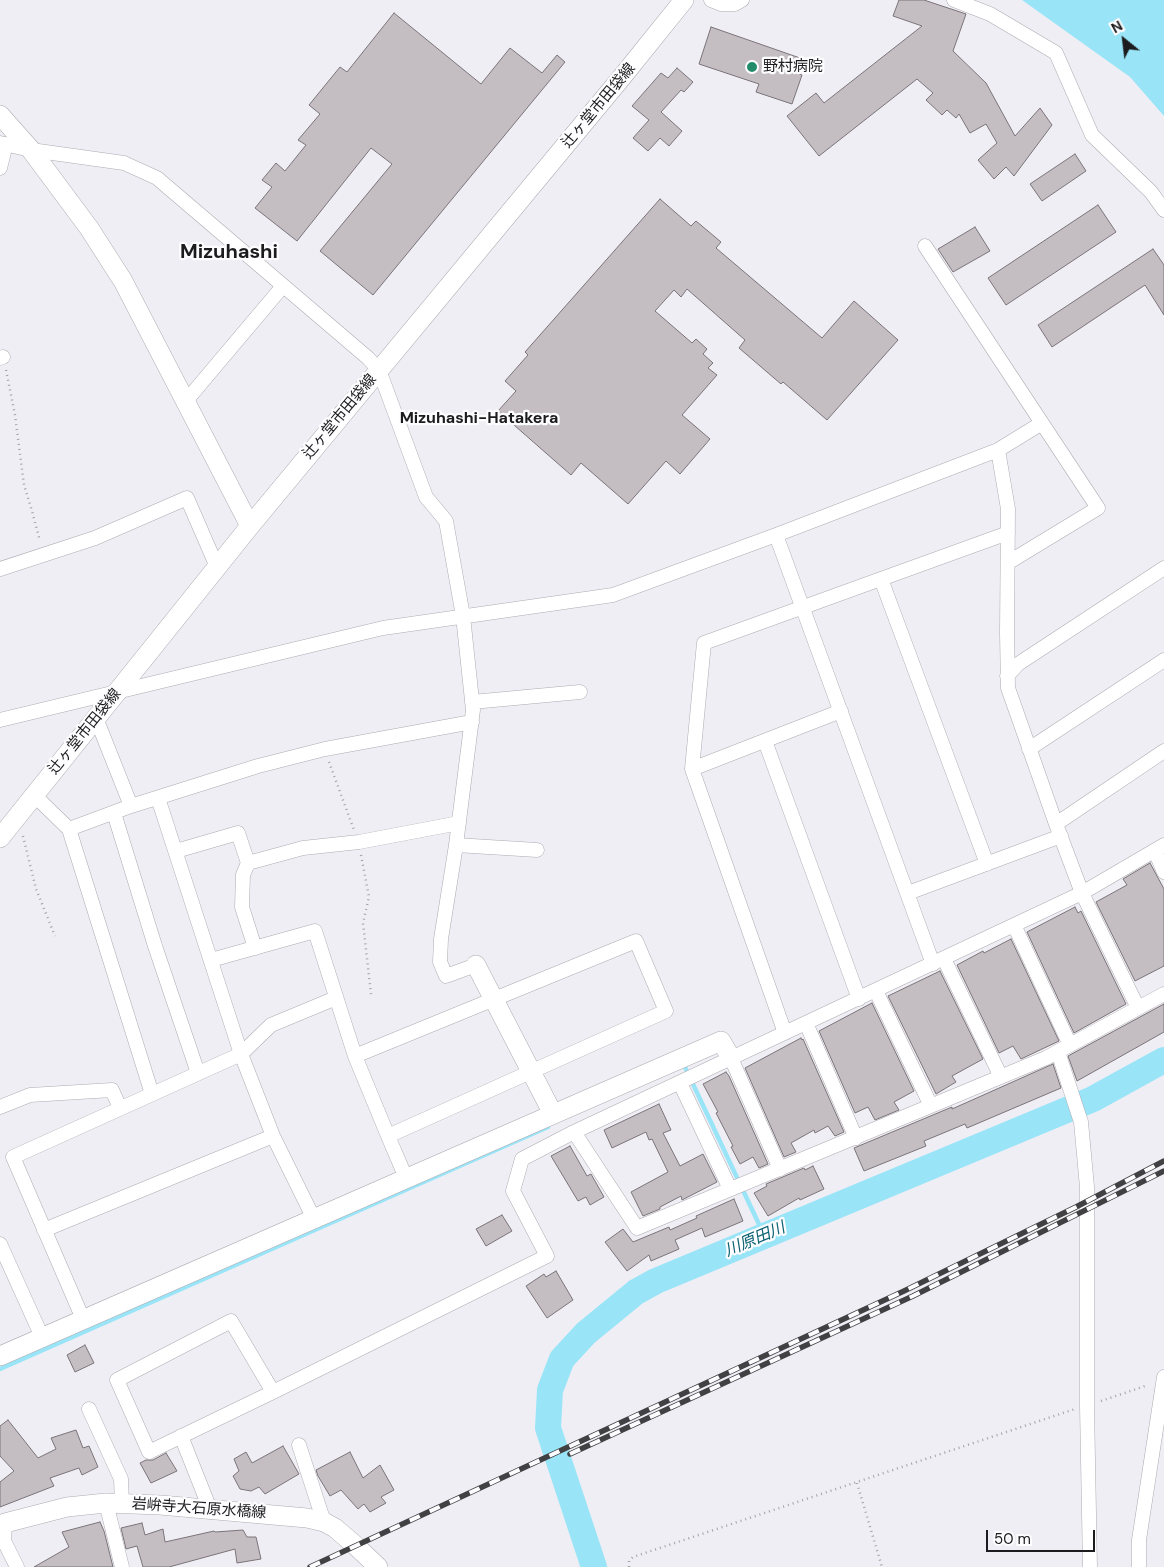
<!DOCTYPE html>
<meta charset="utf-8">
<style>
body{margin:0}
#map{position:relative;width:1164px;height:1567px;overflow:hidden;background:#f0eef5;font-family:"DM Sans",sans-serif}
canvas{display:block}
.north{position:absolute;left:1099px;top:15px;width:50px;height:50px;-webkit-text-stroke:4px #fdfcff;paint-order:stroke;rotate:331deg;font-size:14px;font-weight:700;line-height:20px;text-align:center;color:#1c1b1d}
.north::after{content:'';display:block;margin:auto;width:18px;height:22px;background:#1c1b1d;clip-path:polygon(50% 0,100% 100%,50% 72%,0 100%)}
.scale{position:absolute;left:986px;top:1530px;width:109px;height:22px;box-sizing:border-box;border:2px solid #1c1b1d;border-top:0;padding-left:6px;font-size:15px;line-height:18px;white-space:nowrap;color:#1c1b1d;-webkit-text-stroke:4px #fdfcff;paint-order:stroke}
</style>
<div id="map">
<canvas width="1164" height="1567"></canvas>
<div class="north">N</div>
<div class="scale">50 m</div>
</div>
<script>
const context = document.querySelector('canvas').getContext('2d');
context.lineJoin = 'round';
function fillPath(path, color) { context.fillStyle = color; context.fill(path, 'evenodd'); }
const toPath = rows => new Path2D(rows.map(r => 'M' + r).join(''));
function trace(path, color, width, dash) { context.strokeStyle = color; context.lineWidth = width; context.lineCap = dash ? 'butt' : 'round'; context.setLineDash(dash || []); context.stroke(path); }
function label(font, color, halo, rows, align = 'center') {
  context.font = font + ' "DM Sans","Noto Sans JP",sans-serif'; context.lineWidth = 4.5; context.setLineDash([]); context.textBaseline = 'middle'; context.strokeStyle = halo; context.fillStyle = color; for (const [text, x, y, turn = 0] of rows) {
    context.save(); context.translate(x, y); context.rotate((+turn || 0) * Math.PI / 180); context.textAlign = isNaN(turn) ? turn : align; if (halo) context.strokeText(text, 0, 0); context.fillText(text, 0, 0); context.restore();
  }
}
const water = toPath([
 [1022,0,1164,0,1164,116,1130,77]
]);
const stream = toPath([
 [682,1066,684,1065,765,1237],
 [0,1369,548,1127]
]);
const river = toPath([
 [594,1567,548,1428,550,1390,562,1359,586,1333,636,1292,656,1281,1093,1099,1164,1060]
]);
const building = toPath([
 [899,0,924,0,966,14,953,51,986,83,1015,136,1040,108,1052,125,1014,176,1006,167,994,179,978,160,997,143,986,124,970,133,959,114,956,118,947,110,942,115,926,100,933,93,917,79,819,156,787,116,816,93,824,103,922,26,893,16,899,0],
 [394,13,481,84,510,48,542,73,557,55,565,62,373,295,320,251,392,164,371,148,297,241,255,208,272,187,262,180,276,163,285,171,306,145,298,140,320,114,309,105,340,67,347,72,394,13],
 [711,27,800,58,795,72,802,75,792,104,756,92,759,84,699,64,711,27],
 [677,68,693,82,684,92,681,90,661,112,682,131,669,146,660,138,648,151,633,138,649,120,632,106,661,73,668,78,677,68],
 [1075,154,1086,171,1042,201,1030,184,1075,154],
 [660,199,691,226,696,221,721,242,716,248,822,338,854,301,898,340,827,420,783,382,781,384,739,348,745,340,687,289,681,297,674,290,655,311,692,343,696,339,707,349,703,354,713,363,708,368,717,375,682,415,710,439,680,474,666,461,628,504,581,463,571,475,498,411,516,391,505,381,528,355,525,352,660,199],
 [1098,205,1116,232,1006,305,988,278,1098,205],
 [975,227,990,251,953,272,938,249,975,227],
 [1153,249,1164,265,1164,315,1145,285,1052,347,1038,325,1153,249],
 [1150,863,1164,889,1164,966,1135,981,1096,902,1127,885,1123,879,1150,863],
 [1075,907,1078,913,1081,911,1126,1004,1074,1033,1027,932,1075,907],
 [1011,939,1059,1041,1021,1059,1013,1046,999,1053,957,965,983,951,984,953,1011,939],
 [940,971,983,1059,952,1076,956,1082,936,1094,888,996,940,971],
 [872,1003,914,1091,894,1102,899,1110,875,1120,868,1107,855,1113,819,1031,872,1003],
 [1164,1004,1164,1032,1077,1081,1068,1056,1164,1004],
 [801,1038,802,1040,803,1039,844,1132,835,1136,828,1126,815,1133,814,1130,791,1143,796,1152,784,1157,745,1068,801,1038],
 [1053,1064,1061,1088,967,1128,965,1124,924,1141,926,1146,864,1171,854,1148,952,1107,952,1109,1053,1064],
 [726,1072,729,1076,768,1164,759,1168,753,1157,740,1164,731,1147,733,1146,716,1113,718,1112,703,1084,726,1072],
 [659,1104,671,1130,663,1133,680,1166,703,1154,717,1182,682,1200,681,1196,660,1207,660,1209,643,1216,631,1192,668,1172,652,1139,649,1140,646,1132,612,1148,604,1130,659,1104],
 [570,1146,587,1176,591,1174,604,1197,590,1205,586,1197,578,1201,551,1156,570,1146],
 [813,1166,824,1189,800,1200,799,1198,768,1216,754,1193,767,1186,766,1184,804,1168,805,1170,813,1166],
 [734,1199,743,1221,705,1237,702,1228,675,1240,679,1249,651,1261,649,1255,627,1271,605,1242,623,1229,633,1242,669,1227,670,1230,697,1218,696,1216,734,1199],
 [502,1215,512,1231,486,1246,476,1229,502,1215],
 [556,1271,573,1300,547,1318,526,1286,544,1274,546,1277,556,1271],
 [85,1345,94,1363,75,1372,67,1355,85,1345],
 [8,1420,38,1458,56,1449,51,1438,76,1430,83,1448,89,1446,98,1467,82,1475,79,1468,50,1478,54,1486,0,1507,0,1482,14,1471,0,1456,0,1426,8,1420],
 [283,1446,299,1474,265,1494,259,1487,251,1491,240,1489,233,1476,239,1471,234,1459,246,1452,252,1463,283,1446],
 [350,1452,363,1478,380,1465,394,1490,381,1497,386,1503,370,1512,364,1504,358,1509,341,1490,330,1496,318,1476,316,1470,350,1452],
 [166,1453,177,1471,151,1483,140,1463,146,1460,153,1460,166,1453],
 [100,1522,104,1531,113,1567,34,1567,69,1547,62,1532,100,1522],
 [142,1523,145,1535,163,1529,165,1542,214,1531,215,1532,243,1530,247,1537,256,1537,261,1559,237,1563,235,1549,169,1567,143,1567,137,1546,126,1549,121,1528,142,1523]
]);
const path = toPath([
 [6,370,15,415,24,485,32,511,40,541],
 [329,762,354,830],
 [23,836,36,889,55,936],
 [361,855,369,897,363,923,371,994],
 [1101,1401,1148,1385],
 [857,1483,882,1567],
 [629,1567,629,1561,633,1557,1075,1409]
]);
const street = toPath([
 [711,0,721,4,735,4,742,0],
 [954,0,990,14,1056,53,1092,135,1151,192,1164,210],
 [0,143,31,150,124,163,157,178,368,358,379,370,426,497,446,521,463,616,473,710,456,845,441,939,440,962,446,976,476,965],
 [0,168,6,144],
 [925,246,1098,508,1009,562],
 [0,358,3,357],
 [186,401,283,286],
 [998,450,1008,509,1007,633,1008,688,1056,824,1082,893,1138,1008],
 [776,535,933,964],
 [0,569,95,538,187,498,217,567],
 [881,579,987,864],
 [1007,676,1018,664,1164,568],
 [472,702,580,692],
 [96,718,131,806],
 [0,720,383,628,613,595,776,535,998,450,1042,423],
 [765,741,859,999],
 [1029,749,1164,660],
 [692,769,841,711],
 [34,795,69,829,152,1094],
 [158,798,241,1054,273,1136,314,1219],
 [114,813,155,946,198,1073],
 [1056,824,1164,751],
 [69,829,131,806,258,766,325,749,472,722],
 [456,845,537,850],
 [1164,845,1082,893,574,1132,637,1228,1046,1058,1164,994],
 [176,851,238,833,248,863,303,848,359,842,459,823],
 [1155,851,1164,872],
 [248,863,243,875,242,907,255,948],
 [908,893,1061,836],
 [1014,925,1070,1045],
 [944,959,1001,1077],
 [211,960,315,931,355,1056],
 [876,991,931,1106],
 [806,1023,856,1138],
 [785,1033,692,769,704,643,1008,533],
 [1058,1052,1081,1122,1087,1187,1087,1406,1090,1567],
 [731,1058,780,1169],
 [680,1083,730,1189],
 [0,1107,30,1095,112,1090,120,1108],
 [388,1136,666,1011,636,941,355,1056,388,1136,406,1178],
 [44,1230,273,1136],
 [0,1244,42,1337],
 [83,1319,13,1157,241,1054,271,1025,336,998],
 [273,1392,231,1321,117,1380,149,1452,273,1392,547,1256,513,1191,522,1159,574,1132],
 [89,1409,121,1479,122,1504],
 [181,1436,210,1509],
 [299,1445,324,1522],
 [106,1503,122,1567],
 [5,1523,4,1541,17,1567],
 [1139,1567,1139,1540,1164,1377]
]);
const secondary = toPath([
 [0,115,31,150,89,228,123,281,250,526],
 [0,838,250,526,622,77,684,0],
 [476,965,553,1114],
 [0,1356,721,1041,731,1058],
 [0,1526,5,1523,67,1507,106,1503,160,1505,307,1518,324,1522,335,1528,356,1546,378,1567]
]);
const rail = toPath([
 [570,1454,913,1296,1164,1171],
 [310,1567,904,1291,1076,1207,1164,1161]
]);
const markers = [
 [752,67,6,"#228c6a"]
];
const poiNames = [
 ["野村病院",763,67]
];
const streetNames = [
 ["辻ヶ堂市田袋線",599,106,-50],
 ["辻ヶ堂市田袋線",340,417,-50],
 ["辻ヶ堂市田袋線",85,732,-51],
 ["岩峅寺大石原水橋線",199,1509,4]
];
const neighbourhoodNames = [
 ["Mizuhashi-Hatakera",479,419]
];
const waterNames = [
 ["川原田川",755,1240,-23]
];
const districtNames = [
 ["Mizuhashi",229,253]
];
fillPath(water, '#99e5f7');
trace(stream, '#99e5f7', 4.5);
trace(river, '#99e5f7', 26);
fillPath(building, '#c4bec3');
trace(building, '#7a7479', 1);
trace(street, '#adabb1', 15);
trace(secondary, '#adabb1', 20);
trace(path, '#a4a2a7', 2.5, [1, 4]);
trace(street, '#fff', 14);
trace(secondary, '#fff', 19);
trace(rail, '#414043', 5.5);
trace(rail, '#fdfcff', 4, [11]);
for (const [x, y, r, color] of markers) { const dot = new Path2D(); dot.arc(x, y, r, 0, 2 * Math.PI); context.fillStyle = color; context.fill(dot); trace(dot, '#fdfcff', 2); }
label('15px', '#1c1b1d', '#fdfcff', poiNames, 'left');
label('15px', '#1c1b1d', '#fdfcff', streetNames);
label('bold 16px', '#1c1b1d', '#fdfcff', neighbourhoodNames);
label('italic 16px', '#096171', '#fdfcff', waterNames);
label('bold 20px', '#1c1b1d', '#fdfcff', districtNames);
</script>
